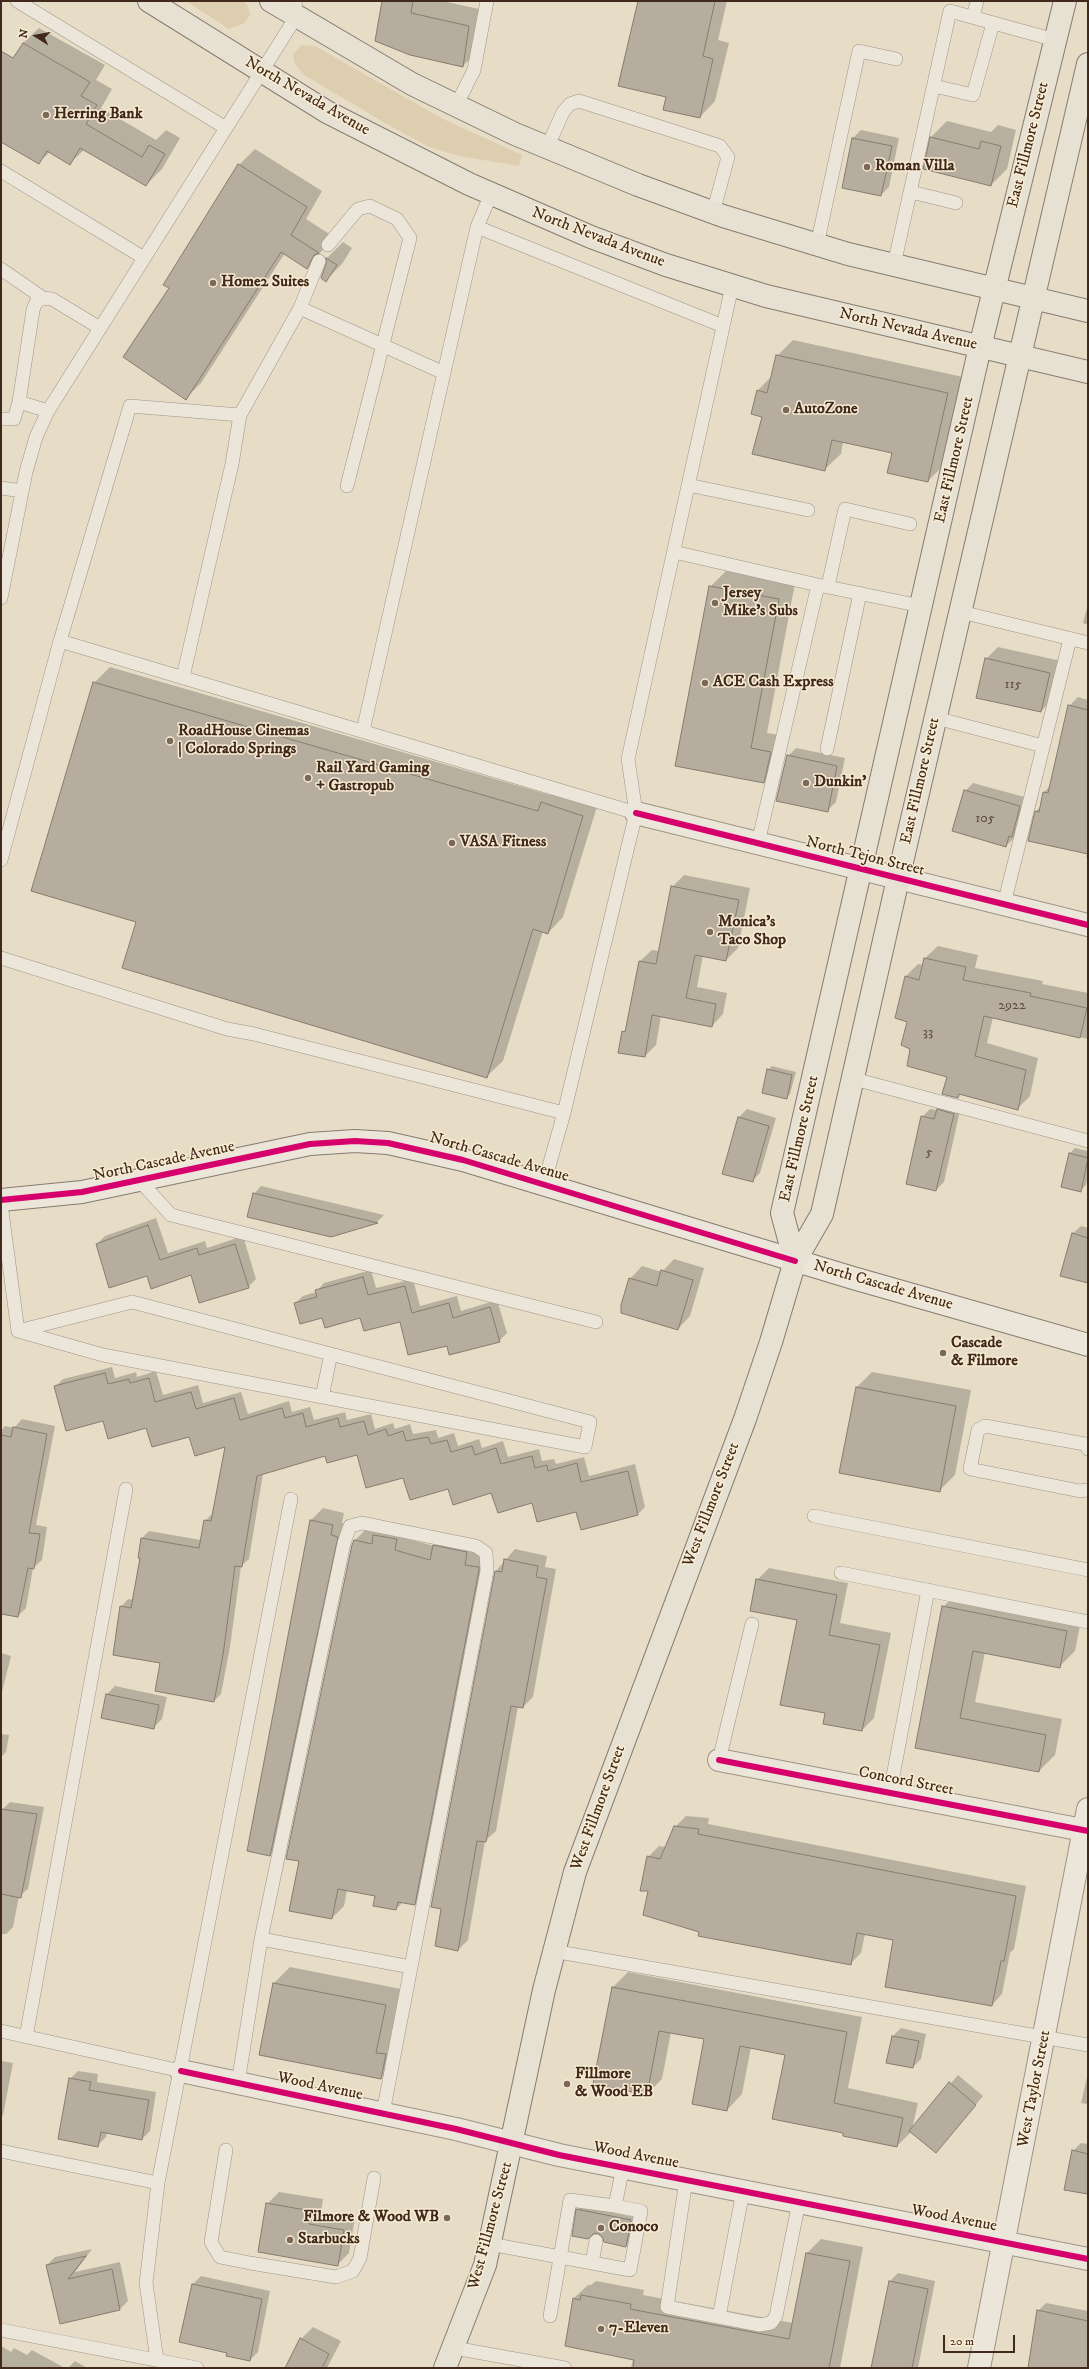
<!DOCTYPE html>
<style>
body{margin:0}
#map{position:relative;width:1089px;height:2369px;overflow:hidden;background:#e7dcc6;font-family:"IM FELL DW Pica",serif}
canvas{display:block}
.frame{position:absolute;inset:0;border:2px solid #412a1d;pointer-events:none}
.north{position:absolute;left:16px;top:16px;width:40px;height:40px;-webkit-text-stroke:3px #f8ecd2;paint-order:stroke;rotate:281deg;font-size:11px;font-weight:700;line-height:16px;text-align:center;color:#412a1d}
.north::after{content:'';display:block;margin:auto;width:14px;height:18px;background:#412a1d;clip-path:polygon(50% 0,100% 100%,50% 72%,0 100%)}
.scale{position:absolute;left:943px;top:2335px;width:72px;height:18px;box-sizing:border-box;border:2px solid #412a1d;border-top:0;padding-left:5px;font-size:12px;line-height:14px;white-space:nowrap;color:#412a1d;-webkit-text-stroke:3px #f8ecd2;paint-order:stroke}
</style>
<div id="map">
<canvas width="1089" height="2369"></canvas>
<div class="frame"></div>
<div class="north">N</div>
<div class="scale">20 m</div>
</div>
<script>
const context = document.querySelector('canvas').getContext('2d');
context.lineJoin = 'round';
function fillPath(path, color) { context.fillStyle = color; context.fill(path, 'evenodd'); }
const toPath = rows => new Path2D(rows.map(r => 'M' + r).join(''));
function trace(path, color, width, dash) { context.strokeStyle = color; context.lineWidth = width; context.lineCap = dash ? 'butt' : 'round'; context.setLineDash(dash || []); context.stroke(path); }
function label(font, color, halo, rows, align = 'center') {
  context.font = font + ' "IM FELL DW Pica",serif'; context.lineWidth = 3; context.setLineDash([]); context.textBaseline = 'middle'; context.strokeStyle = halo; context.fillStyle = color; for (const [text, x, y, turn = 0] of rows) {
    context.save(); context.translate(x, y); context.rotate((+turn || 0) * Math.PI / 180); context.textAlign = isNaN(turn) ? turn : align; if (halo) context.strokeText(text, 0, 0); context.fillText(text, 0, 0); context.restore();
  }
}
const green = toPath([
 [186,1,242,1,247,4,250,14,245,23,229,29],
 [301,45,315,46,443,119,522,155,519,166,459,156,429,147,387,124,304,75,295,64,293,55]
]);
const shadow = toPath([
 [383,1,442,1,484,10,479,50,463,66],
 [639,1,727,1,718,40,729,43,715,101,700,117,667,96],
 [39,28,105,65,96,80,112,89,101,108,156,140,166,130,180,138,162,169,146,185,85,149,70,163,50,152,39,162,1,140,1,82,23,43],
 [947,121,991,132,998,125,1016,130,1007,169,991,185,931,137],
 [861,130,899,138,889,187,881,195,853,138],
 [255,149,322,191,306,219,334,237,307,268,285,253,201,383,185,399,171,288,165,284,239,165],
 [343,242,352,248,342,264,326,280,327,258],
 [793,340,963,377,944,465,928,481,893,452,843,442,841,454,825,469,763,416,758,390,772,376,777,356],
 [726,571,795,583,767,733,786,736,779,766,763,782,676,766,710,587],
 [1088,604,1088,625,1083,623],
 [998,647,1061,661,1053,699,1041,711,986,659],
 [110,667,550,795,558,787,599,800,563,917,548,933,543,931,503,1061,487,1076,137,922,94,683],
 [1078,697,1088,700,1088,858,1086,857,1087,853,1029,840,1036,811,1041,806,1044,792,1050,786,1069,706],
 [796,748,845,758,836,802,828,810,788,756],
 [973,783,1028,798,1014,838,1006,846,965,791],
 [684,875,750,888,738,948,726,960,703,955,697,987,727,993,723,1014,712,1026,661,1016,656,1045,645,1056,623,1032,627,1028,640,961,652,950,659,951,672,887],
 [938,946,978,955,975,968,1043,981,1042,984,1088,993,1088,1039,993,1017,987,1043,1038,1058,1030,1096,1017,1109,961,1094,957,1097,948,1076,911,1048,906,976,918,964,923,965,925,958],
 [772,1066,796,1072,790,1094,786,1098,768,1070],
 [946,1102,961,1106,944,1182,936,1190,922,1117,930,1109,937,1110],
 [747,1109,776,1118,760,1173,752,1181,739,1117],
 [1075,1148,1088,1151,1088,1177,1086,1185,1080,1191,1069,1154],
 [261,1186,384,1215,377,1222,331,1236,254,1194],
 [156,1218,168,1253,205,1241,207,1248,243,1236,256,1279,248,1287,191,1274,147,1275,97,1244,105,1236],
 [1081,1226,1088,1228,1088,1282,1072,1234],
 [674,1259,704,1268,690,1316,678,1329,630,1279,642,1266,662,1272],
 [371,1270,376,1288,413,1279,420,1306,457,1296,461,1311,497,1300,507,1333,499,1341,448,1345,400,1320,361,1316,323,1316,295,1303,303,1296,316,1292,324,1283],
 [112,1367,115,1378,136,1372,137,1377,156,1371,163,1395,198,1385,203,1403,241,1392,248,1414,289,1401,292,1412,310,1407,314,1420,345,1412,347,1420,371,1414,375,1429,393,1423,395,1429,410,1424,413,1434,436,1430,438,1438,454,1433,458,1446,479,1439,482,1448,503,1441,508,1457,539,1449,542,1461,554,1459,556,1464,584,1457,589,1476,635,1464,645,1507,638,1514,582,1529,577,1511,492,1492,449,1488,404,1477,358,1454,326,1455,263,1474,249,1559,241,1566,230,1647,221,1694,214,1701,161,1663,121,1607,128,1599,134,1600,142,1538,149,1531,201,1540,205,1521,213,1513,227,1446,190,1436,104,1420,55,1387,63,1379],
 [872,1372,971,1390,955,1475,939,1491,856,1388],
 [22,1419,55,1426,36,1525,47,1527,42,1560,33,1568,26,1608,18,1616,1,1613,1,1431,5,1426,14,1428],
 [323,1508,344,1513,342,1523,349,1525,282,1842,270,1855,249,1850,311,1520],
 [367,1528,434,1546,446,1534,491,1556,427,1892,414,1904,403,1902,396,1909,376,1896,347,1890,344,1906,332,1918,300,1860,354,1541],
 [515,1549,547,1556,545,1567,556,1569,533,1697,523,1707,518,1706,496,1831,485,1841,468,1940,458,1950,442,1908,432,1907,496,1571],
 [769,1568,848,1583,840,1623,891,1633,874,1718,862,1730,827,1713,798,1620,757,1580],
 [959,1591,1082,1615,1075,1651,1059,1667,985,1652,975,1702,1062,1719,1055,1755,1039,1771,916,1747,943,1607],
 [1,1653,11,1656,1,1696],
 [115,1686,167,1697,162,1719,154,1727,107,1694],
 [1,1734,9,1735,6,1752,1,1757],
 [10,1802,44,1807,28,1889,19,1896,13,1927,6,1934,1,1934,1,1824,3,1809],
 [686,1816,709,1818,708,1824,1026,1886,1014,1949,1010,1953,1002,1994,992,2005,894,1940,865,1934,861,1953,850,1964,700,1931,649,1891,648,1857,659,1846,666,1847,675,1827],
 [290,1967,401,1989,397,2062,381,2078,274,1983],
 [628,1972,862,2017,848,2088,918,2103,912,2129,958,2075,983,2096,936,2152,911,2132,897,2146,844,2132,786,2054,751,2047,742,2094,727,2110,706,2039,671,2032,662,2079,647,2094,613,1987],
 [901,2028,926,2034,921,2059,913,2067,893,2036],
 [1,2061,13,2063,3,2115,1,2118],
 [78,2071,98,2074,97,2082,156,2092,150,2131,142,2139,107,2132,106,2137,98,2145,70,2079],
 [1088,2073,1088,2104,1081,2103],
 [1081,2143,1088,2144,1088,2194,1065,2189,1073,2151],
 [279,2192,323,2199,321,2212,355,2218,349,2253,337,2265,267,2204],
 [581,2206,634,2217,630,2242,626,2246,604,2237,577,2210],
 [821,2239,863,2247,840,2368,631,2368,633,2359,573,2299,588,2285,591,2285,596,2281,644,2290,643,2295,793,2323,807,2253],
 [92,2249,75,2272,120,2262,128,2301,120,2309,61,2322,47,2265,55,2257],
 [898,2273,935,2281,918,2368,872,2368,890,2281],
 [201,2276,270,2291,258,2352,250,2360,228,2352,193,2284],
 [1046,2303,1088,2311,1088,2368,1029,2368,1038,2311],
 [313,2327,341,2341,327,2368,286,2368,301,2339],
 [1,2346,11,2352,14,2348,27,2355,32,2350,65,2368,1,2368],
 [75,2361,87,2368,68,2368]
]);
const building = toPath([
 [382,1,413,1,411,13,469,26,463,67,410,55,375,41,382,1],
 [638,1,715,1,703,56,713,59,700,118,663,110,666,97,618,86,638,1],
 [23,43,90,82,81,96,97,105,86,124,142,157,149,145,165,154,146,186,80,148,70,165,47,151,39,164,1,142,1,51,13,58,23,43],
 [930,137,979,149,981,141,1001,146,991,186,923,169,930,137],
 [852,138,892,146,881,196,842,188,852,138],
 [238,164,307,207,291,235,319,253,314,255,307,269,281,252,186,400,123,357,169,288,163,285,238,164],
 [326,258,337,265,326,282,321,278,326,264,326,258],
 [776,355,948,393,928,482,887,473,892,453,832,440,825,471,752,454,762,417,751,414,757,390,767,393,776,355],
 [709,586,779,599,751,748,771,752,764,783,675,766,709,586],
 [985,658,1050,673,1041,712,976,698,985,658],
 [93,682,538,811,541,802,583,816,548,934,533,929,487,1078,122,968,136,922,31,891,93,682],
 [1068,705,1088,710,1088,854,1028,841,1035,811,1039,812,1043,792,1048,793,1068,705],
 [787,755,837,766,828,812,776,801,787,755],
 [964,790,1020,806,1012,837,1009,836,1006,847,952,831,964,790],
 [671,886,739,900,726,961,695,955,686,998,716,1004,712,1027,652,1015,645,1057,618,1053,622,1031,625,1032,639,961,656,964,671,886],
 [924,958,966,967,963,980,1031,993,1030,996,1087,1008,1080,1038,984,1016,975,1056,1026,1070,1018,1110,959,1094,958,1098,942,1094,947,1077,907,1066,910,1049,901,1045,907,1022,895,1018,905,976,919,980,924,958],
 [767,1069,792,1075,787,1099,762,1093,767,1069],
 [937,1109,954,1114,936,1191,906,1184,921,1116,934,1119,937,1109],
 [738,1117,769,1126,753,1182,722,1174,738,1117],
 [1069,1153,1088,1158,1081,1192,1061,1187,1069,1153],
 [253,1193,378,1223,331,1237,247,1217,253,1193],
 [148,1225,160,1260,197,1248,199,1255,235,1244,249,1288,199,1303,191,1275,151,1289,147,1276,109,1288,96,1244,148,1225],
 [1072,1233,1088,1238,1088,1283,1060,1276,1072,1233],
 [661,1270,693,1280,678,1330,621,1313,621,1305,629,1278,657,1286,661,1270],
 [363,1277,368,1295,405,1286,412,1313,449,1303,453,1318,490,1307,500,1342,449,1355,447,1346,408,1355,400,1322,364,1331,360,1318,325,1328,322,1318,300,1324,294,1303,317,1297,315,1290,363,1277],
 [105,1373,108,1384,129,1379,130,1383,149,1378,155,1402,191,1392,196,1409,234,1398,240,1420,282,1408,285,1418,303,1413,306,1427,338,1418,340,1427,364,1421,368,1435,386,1429,388,1436,403,1431,406,1441,428,1437,431,1444,447,1440,451,1452,472,1446,475,1455,496,1448,501,1464,532,1456,535,1468,547,1465,548,1471,577,1463,581,1482,628,1471,638,1515,581,1530,576,1512,537,1522,532,1503,498,1513,491,1493,453,1505,448,1489,410,1500,403,1478,366,1488,357,1455,327,1463,325,1456,257,1476,242,1567,235,1566,223,1655,214,1702,155,1691,160,1663,113,1655,120,1606,131,1608,140,1558,138,1558,141,1538,199,1548,204,1520,211,1521,225,1447,195,1456,189,1437,152,1447,146,1428,108,1439,103,1421,66,1431,54,1386,105,1373],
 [856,1387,956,1406,940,1492,839,1473,856,1387],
 [13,1427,47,1434,29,1533,40,1534,34,1569,28,1568,18,1617,1,1614,1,1435,11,1437,13,1427],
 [310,1520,333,1525,331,1535,338,1537,270,1856,247,1851,310,1520],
 [373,1535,397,1539,395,1550,430,1560,433,1545,467,1552,465,1565,479,1567,479,1570,415,1905,398,1902,396,1910,373,1906,375,1896,338,1889,332,1919,289,1911,299,1861,286,1859,352,1545,354,1540,372,1544,373,1535],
 [504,1559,538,1566,536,1577,547,1579,523,1708,511,1706,486,1842,477,1841,458,1951,435,1946,441,1909,431,1907,495,1571,502,1572,504,1559],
 [756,1579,837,1595,829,1635,880,1645,862,1731,823,1724,825,1713,780,1705,797,1620,750,1611,756,1579],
 [942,1606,1067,1631,1060,1668,973,1651,960,1718,1046,1735,1039,1772,915,1748,942,1606],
 [106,1694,159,1705,154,1729,101,1718,106,1694],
 [1,1809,37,1814,21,1898,1,1894,1,1809],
 [674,1826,699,1829,698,1834,1016,1896,1004,1961,1001,1961,992,2006,885,1987,893,1940,857,1933,851,1965,698,1936,699,1932,643,1915,648,1891,640,1891,647,1856,660,1859,674,1826],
 [273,1983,386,2005,376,2053,386,2054,381,2079,259,2055,273,1983],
 [612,1987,847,2032,834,2103,903,2118,897,2147,843,2136,843,2133,772,2119,785,2055,740,2046,727,2111,692,2104,704,2039,659,2031,647,2095,593,2084,612,1987],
 [892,2036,919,2041,913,2068,886,2063,892,2036],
 [69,2078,91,2082,89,2090,149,2100,142,2140,101,2132,98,2147,58,2139,69,2078],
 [949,2082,976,2105,936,2153,909,2131,949,2082],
 [1072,2150,1088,2154,1088,2194,1064,2190,1072,2150],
 [266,2203,311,2211,309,2224,344,2230,338,2266,258,2252,266,2203],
 [576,2209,631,2220,626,2247,604,2242,603,2238,598,2233,593,2234,588,2239,572,2236,576,2209],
 [806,2253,850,2261,829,2368,633,2368,634,2360,565,2346,573,2298,580,2300,581,2295,631,2304,630,2309,789,2339,806,2253],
 [86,2256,68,2279,112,2269,120,2310,60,2324,46,2265,86,2256],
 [889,2281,928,2289,912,2368,871,2368,889,2281],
 [192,2284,262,2299,250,2361,226,2356,227,2353,179,2342,192,2284],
 [1037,2310,1088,2321,1088,2368,1028,2368,1037,2310],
 [300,2338,329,2354,322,2368,285,2368,300,2338]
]);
const lane = toPath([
 [17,1,226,128],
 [973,17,977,1],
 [934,86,973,95,993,23],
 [456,106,474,70,487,1],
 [547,148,563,112,570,104,579,101,720,146,728,157,713,213],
 [1,171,144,258],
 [911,192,956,203],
 [477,227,723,326],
 [328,245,358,209,370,206,397,219,410,238,347,486],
 [817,245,859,51,896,59],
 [894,265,950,11,1055,40],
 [1,269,43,298],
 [300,308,319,261],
 [48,411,19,402,33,310,36,302,43,298,52,299,100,328],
 [1,419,14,419,19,402],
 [688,485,808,510],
 [1,488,22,491],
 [674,552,818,585,921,606],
 [828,586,845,509,910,524],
 [1,598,26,472,36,437,48,411,296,17,295,1],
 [961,612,1088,643],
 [60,641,130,406,240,415],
 [183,677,232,464,240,415,300,308,444,373],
 [936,718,1043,746],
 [363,731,477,227,491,194],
 [827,749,860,593],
 [758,843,818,585],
 [1,860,60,641,636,813],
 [1004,904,1070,639],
 [1,958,227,1029,254,1034,564,1113],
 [854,1079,1088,1141],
 [140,1181,171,1215,596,1322],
 [544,1184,564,1113,636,813,628,759,732,286],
 [1,1204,18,1331],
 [132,1302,590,1422,585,1447,103,1355,18,1331,132,1302],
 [322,1397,331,1354],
 [1088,1449,1085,1444,985,1426,978,1430,970,1469,1080,1491,1088,1490],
 [814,1516,1088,1570],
 [841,1573,1088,1622],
 [719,1760,752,1624],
 [890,1792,928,1590],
 [261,1939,411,1967],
 [553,1951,1088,2045],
 [1,2031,181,2071],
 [26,2037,126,1489],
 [238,2083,261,1939,344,1543,350,1526,362,1523,476,1546,486,1553,487,1571,383,2113],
 [226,2150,211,2242,220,2257,250,2263,336,2277,353,2271,360,2258,374,2178],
 [1,2151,158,2183],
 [686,2180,667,2307,760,2325,771,2323,776,2316,799,2202],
 [490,2244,630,2270,641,2211,615,2206,623,2167],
 [592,2263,596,2241],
 [550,2316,570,2200,615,2206],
 [719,2317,743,2191],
 [1,2330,197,2368],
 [454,2348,565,2368],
 [157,2360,146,2283,158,2183,291,1499]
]);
const street = toPath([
 [636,813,1088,925],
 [719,1760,1088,1831],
 [181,2071,456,2129,559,2155,1088,2259],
 [979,2368,1088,1809]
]);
const secondary = toPath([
 [1,1200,82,1192,310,1144,355,1141,388,1143,463,1160,853,1278,1088,1345]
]);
const primary = toPath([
 [149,1,327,112,469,184,591,237,666,265,766,296,1088,372],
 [271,1,412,84,515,134,638,185,723,216,848,254,1088,311],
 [795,1261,782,1213,980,347,1065,1],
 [445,2368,485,2265,544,1990,575,1872,745,1419,771,1342,795,1261,822,1214,898,879,1088,64]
]);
const cycleway = toPath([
 [636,813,1088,925],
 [1,1200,82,1192,310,1144,355,1141,388,1143,463,1160,795,1261],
 [719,1760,1088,1831],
 [181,2071,456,2129,559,2155,1088,2259]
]);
const markers = [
 [46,115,4,"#7b6858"],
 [867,167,4,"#7b6858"],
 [213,283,4,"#7b6858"],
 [786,410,4,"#7b6858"],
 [715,603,4,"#7b6858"],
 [705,683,4,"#7b6858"],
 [170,741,4,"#7b6858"],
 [308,778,4,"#7b6858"],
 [806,783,4,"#7b6858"],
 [452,843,4,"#7b6858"],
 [710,932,4,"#7b6858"],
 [943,1353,4,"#7b6858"],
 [567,2084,4,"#7b6858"],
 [447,2218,4,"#7b6858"],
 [601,2228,4,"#7b6858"],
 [290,2240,4,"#7b6858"],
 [601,2329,4,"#7b6858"]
];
const numberNames = [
 ["115",1013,685],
 ["105",985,819],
 ["2922",1012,1006],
 ["33",928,1033],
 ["5",929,1153]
];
const streetNames = [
 ["North Nevada Avenue",307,97,30],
 ["East Fillmore Street",1029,145,-76],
 ["North Nevada Avenue",598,238,21],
 ["North Nevada Avenue",908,330,13],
 ["East Fillmore Street",955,460,-77],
 ["East Fillmore Street",921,781,-77],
 ["North Tejon Street",865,857,14],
 ["East Fillmore Street",800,1139,-77],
 ["North Cascade Avenue",499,1158,16],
 ["North Cascade Avenue",164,1162,-12],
 ["North Cascade Avenue",883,1286,16],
 ["West Fillmore Street",712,1505,-69],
 ["Concord Street",906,1782,11],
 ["West Fillmore Street",599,1808,-70],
 ["Wood Avenue",320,2087,12],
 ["West Taylor Street",1035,2089,-79],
 ["Wood Avenue",636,2156,11],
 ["Wood Avenue",954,2219,11],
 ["West Fillmore Street",491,2226,-75]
];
const poiNames = [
 ["Herring Bank",54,115],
 ["Roman Villa",875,167],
 ["Home2 Suites",221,283],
 ["AutoZone",794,410],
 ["Jersey",723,594],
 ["Mike's Subs",723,612],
 ["ACE Cash Express",713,683],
 ["RoadHouse Cinemas",178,732],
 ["| Colorado Springs",178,750],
 ["Rail Yard Gaming",316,769],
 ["+ Gastropub",316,787],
 ["Dunkin'",814,783],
 ["VASA Fitness",460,843],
 ["Monica's",718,923],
 ["Taco Shop",718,941],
 ["Cascade",951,1344],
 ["& Filmore",951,1362],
 ["Fillmore",575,2075],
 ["& Wood EB",575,2093],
 ["Filmore & Wood WB",439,2218,"right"],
 ["Conoco",609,2228],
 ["Starbucks",298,2240],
 ["7-Eleven",609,2329]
];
fillPath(green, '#deceb0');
fillPath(shadow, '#0003');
fillPath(building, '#b6ad9e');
trace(building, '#857c70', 1);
trace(lane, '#9d9486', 14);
trace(street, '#9d9486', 24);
trace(secondary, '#857c70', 24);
trace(primary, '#857c70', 24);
trace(lane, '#ebe5da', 13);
trace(street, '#ebe5da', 22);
trace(secondary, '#ebe5da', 22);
trace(primary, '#e7e1d4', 22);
trace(cycleway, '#d6006c', 6);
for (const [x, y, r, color] of markers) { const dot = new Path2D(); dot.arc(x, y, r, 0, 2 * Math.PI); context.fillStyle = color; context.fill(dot); trace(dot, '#f8ecd2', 1.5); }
label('14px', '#5e4b3d', null, numberNames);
label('16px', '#412a1d', '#f8ecd2', streetNames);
label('bold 16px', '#412a1d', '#f8ecd2', poiNames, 'left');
</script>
